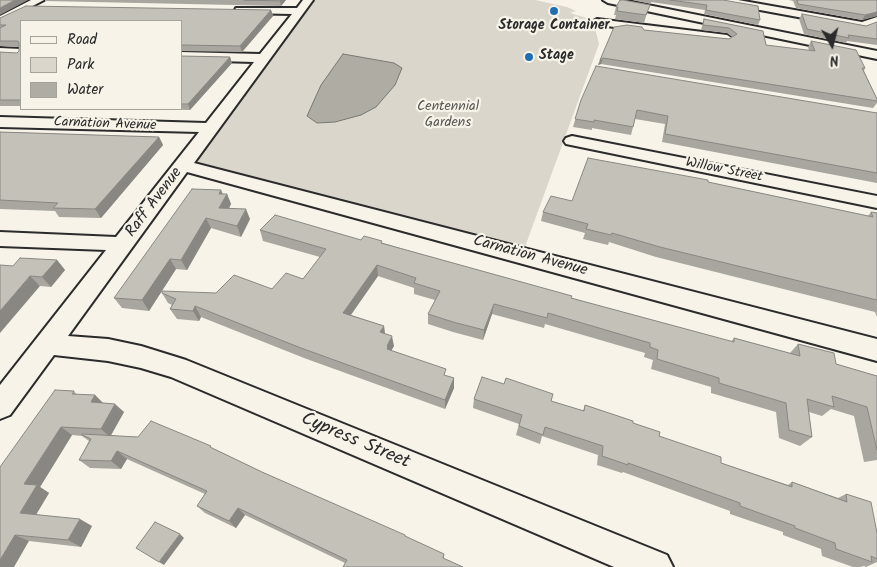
<!DOCTYPE html>
<style>
body{margin:0}
#map{position:relative;width:877px;height:567px;overflow:hidden;background:#f7f3e8;font-family:Kalam,sans-serif}
canvas{display:block}
.legend{position:absolute;left:20px;top:20px;width:162px;height:90px;box-sizing:border-box;background:#f7f3e8;border:1px solid #a5a39c;margin:0;padding:6px 9px;list-style:none;font-size:15px;color:#2b2b2b}
.legend li{display:flex;align-items:center;gap:10px;height:25px}
.legend b{width:25px;border:1px solid #a5a39c}
.north{position:absolute;left:807px;top:20px;width:50px;height:50px;-webkit-text-stroke:4px #f7f3e8;paint-order:stroke;rotate:172deg;font-size:14px;font-weight:700;line-height:20px;text-align:center;color:#2b2b2b}
.north::after{content:'';display:block;margin:auto;width:18px;height:22px;background:#2b2b2b;clip-path:polygon(50% 0,100% 100%,50% 72%,0 100%)}
</style>
<div id="map">
<canvas width="877" height="567"></canvas>
<ul class="legend">
<li><b style="height:6px;background:#f7f3e8"></b>Road</li>
<li><b style="height:14px;background:#dad6cc"></b>Park</li>
<li><b style="height:14px;background:#afaca4"></b>Water</li>
</ul>
<div class="north">N</div>
</div>
<script>
const context = document.querySelector('canvas').getContext('2d');
context.lineJoin = 'round';
function fillPath(path, color) { context.fillStyle = color; context.fill(path, 'evenodd'); }
const toPath = rows => new Path2D(rows.map(r => 'M' + r).join(''));
function trace(path, color, width, dash) { context.strokeStyle = color; context.lineWidth = width; context.lineCap = dash ? 'butt' : 'round'; context.setLineDash(dash || []); context.stroke(path); }
function label(font, color, halo, rows, align = 'center') {
  context.font = font + ' Kalam,sans-serif'; context.lineWidth = 4.5; context.setLineDash([]); context.textBaseline = 'middle'; context.strokeStyle = halo; context.fillStyle = color; for (const [text, x, y, turn = 0] of rows) {
    context.save(); context.translate(x, y); context.rotate((+turn || 0) * Math.PI / 180); context.textAlign = isNaN(turn) ? turn : align; if (halo) context.strokeText(text, 0, 0); context.fillText(text, 0, 0); context.restore();
  }
}
const green = toPath([
 [311,0,535,0,567,7,576,11,570,13,593,20,599,44,522,255,183,166]
]);
const water = toPath([
 [343,54,394,63,402,68,395,85,376,107,361,115,335,122,317,123,307,116,321,85,343,54]
]);
const minor = toPath([
 [31,0,44,0,0,23,0,16,31,0],
 [303,0,313,0,194,163,877,339,877,361,187,172,68,336,108,339,141,346,186,360,667,555,673,567,614,567,171,377,141,368,108,361,54,355,10,415,0,419,0,385,106,250,0,246,0,232,116,237,199,132,0,127,0,117,206,123,254,62,181,60,181,52,260,54,292,14,240,13,236,12,235,10,236,8,297,8,303,0],
 [603,0,623,0,877,51,877,59,608,3,603,0],
 [717,0,738,0,862,22,877,17,877,24,863,29,722,3,717,0],
 [597,19,727,35,733,39,727,43,593,24,592,22,597,19],
 [0,48,21,49,21,57,0,56,0,48],
 [572,136,877,196,877,208,566,144,564,141,566,138,572,136]
]);
const wall = toPath([
 [45,0,286,0,281,6,45,1],
 [632,0,723,0,760,20,758,25,704,14,705,10,651,2,651,4],
 [789,0,877,0,877,16,862,20,796,8,793,1],
 [616,7,647,13,644,23,615,19,616,15,614,15],
 [271,10,273,16,242,52,181,51,181,21,21,21,21,106,0,106,0,52,17,53,19,51,19,47,0,46,0,18],
 [802,14,866,26,877,22,877,45,847,41,846,43,804,34,799,19],
 [704,19,763,31,766,45,809,51,808,47,811,41,865,68,864,71,877,99,877,103,873,108,601,64,598,65,600,60,644,30,729,39,732,37,727,33,701,30],
 [181,56,230,57,232,63,190,110,127,109,181,109],
 [581,100,877,113,877,183,662,142,665,124,635,119,631,135,592,128,592,130,573,127],
 [0,132,159,137,163,145,101,218,59,217,55,211,0,209],
 [708,182,868,216,871,212,877,213,877,317,875,312,656,257,609,242,608,245,583,239,585,233,541,221,543,212,572,201],
 [221,190,223,194,227,194,231,204,229,209,250,219,241,237,211,228,187,270,176,269,149,311,122,308,114,298],
 [260,230,361,240,383,243,571,298,731,342,734,338,790,353,798,344,836,364,877,376,877,460,864,462,854,416,831,409,822,416,809,412,812,437,800,446,779,438,776,412,711,393,711,387,651,369,653,360,644,357,645,353,545,324,544,328,492,314,483,340,453,332,428,324,428,314,435,300,414,294,414,288,378,276,351,315,384,326,385,334,394,346,391,351,446,376,454,378,454,388,445,409,304,358,201,317,199,321,177,319,170,309,172,305,168,303,162,293,216,293,272,289,303,279,320,257,263,241],
 [57,260,65,270,51,287,40,286,13,266],
 [74,391,77,395,95,395,103,403,124,412,111,435,214,449,262,472,444,554,444,559,345,563,245,515,236,528,205,513,197,506,205,494,127,459,121,469,90,468,79,460,89,441,82,436,72,435,40,487,49,493,36,514,92,526,81,547,29,541,0,567],
 [474,399,551,401,583,411,585,405,633,423,659,436,721,463,788,485,792,482,838,498,846,494,877,533,877,562,866,567,864,566,860,567,853,567,822,556,821,549,783,535,783,532,730,514,730,511,623,472,622,473,597,465,598,455,542,436,540,444,516,435,519,424,473,408]
]);
const shadedWall = toPath([
 [15,0,28,0,0,15,0,8],
 [281,0,286,0,281,6,280,1],
 [271,10,273,16,242,52,240,46],
 [877,12,877,16,862,20,865,15],
 [230,57,232,63,190,110,188,104],
 [603,58,601,64,598,65,600,60],
 [159,137,163,145,101,218,95,209],
 [221,190,224,199,227,194,231,204,223,218,219,208,219,194],
 [246,209,250,219,241,237,237,226],
 [206,218,211,228,187,270,181,260],
 [170,259,176,269,149,311,142,300],
 [57,260,65,270,51,287,42,277],
 [377,265,378,276,345,323,343,313],
 [30,276,40,286,0,333,0,311],
 [494,304,492,314,483,340,484,330],
 [195,306,201,317,199,321,193,311],
 [384,326,385,336,380,332],
 [392,336,394,346,389,354,387,346],
 [454,378,454,388,445,409,445,400],
 [95,395,104,404,91,402],
 [115,404,124,412,110,437,101,429],
 [61,427,72,435,40,487,49,493,33,520,20,513,24,484],
 [117,451,127,459,121,469,111,461],
 [238,508,245,515,236,528,229,521],
 [80,519,92,526,81,547,68,540],
 [180,534,184,538,164,565,159,562],
 [15,535,29,541,14,567,0,567,0,560]
]);
const building = toPath([
 [0,0,15,0,0,8,0,0],
 [244,0,281,0,280,1,244,0],
 [620,0,623,0,650,5,646,15,617,11,618,7,616,7,620,0],
 [670,0,723,0,758,6,760,20,706,10,707,5,670,0],
 [797,0,877,0,877,12,865,15,798,4,797,0],
 [26,6,271,10,240,46,181,45,181,21,21,21,21,100,0,100,0,52,17,53,19,51,19,43,18,41,0,41,0,28,6,25,0,25,0,18,26,6],
 [802,14,866,26,877,22,877,39,848,35,849,38,807,29,802,14],
 [704,19,763,31,766,45,815,51,811,41,856,50,865,68,862,68,877,99,877,101,603,58,600,60,614,27,627,25,642,27,644,30,729,39,737,34,729,28,703,25,704,19],
 [181,56,230,57,188,104,181,104,181,56],
 [596,66,877,113,877,173,665,134,668,116,637,110,633,127,594,120,594,122,575,119,581,100,596,66],
 [0,132,159,137,95,209,53,208,58,203,0,200,0,132],
 [588,158,708,180,708,182,873,217,871,212,877,213,877,300,660,247,612,233,611,235,586,229,588,224,543,212,551,196,572,201,588,158],
 [192,189,221,190,219,194,227,194,219,208,246,209,237,226,206,218,181,260,170,259,142,300,114,298,192,189],
 [275,215,361,240,364,236,382,241,381,243,572,296,571,298,734,342,734,338,800,356,798,344,834,353,836,364,877,376,877,450,867,407,832,396,834,407,807,399,812,437,789,430,786,403,719,383,719,378,657,359,658,350,650,347,650,343,548,313,547,318,494,304,484,330,453,322,428,314,440,291,414,283,416,278,377,265,343,313,384,326,380,332,392,336,387,346,388,347,387,349,446,369,444,375,454,378,445,400,301,348,195,306,193,311,170,309,176,299,162,293,162,291,216,293,234,275,272,289,286,273,303,279,326,249,260,230,275,215],
 [20,258,57,260,42,277,30,276,0,311,0,265,13,266,20,258],
 [482,377,504,384,506,378,553,394,551,401,584,411,585,405,633,421,633,423,660,432,659,436,721,457,721,463,792,487,792,482,847,502,846,494,871,502,877,533,877,559,871,556,872,562,836,549,835,543,795,528,795,526,740,506,740,503,628,463,628,465,602,456,603,446,545,427,543,435,519,426,522,415,474,399,482,377],
 [55,390,74,391,72,394,95,395,91,402,115,404,101,429,61,427,24,484,37,485,20,513,80,519,68,540,15,535,0,560,0,467,55,390],
 [151,421,211,446,210,447,262,472,405,535,405,536,444,554,443,558,463,567,343,567,347,560,238,508,229,521,197,506,207,491,117,451,111,461,79,460,91,439,82,435,82,434,138,437,151,421],
 [155,522,180,534,159,562,136,548,155,522]
]);
const markers = [
 [554,11,5,"#1f6fb2"],
 [529,57,5,"#1f6fb2"]
];
const farPoinames = [
 ["Storage Container",554,27],
 ["Stage",539,57,"left"]
];
const farParknames = [
 ["Centennial",448,108],
 ["Gardens",448,124]
];
const farStreetnames = [
 ["Carnation Avenue",105,125,2],
 ["Willow Street",724,171,11]
];
const streetNames = [
 ["Raff Avenue",155,203,-53],
 ["Carnation Avenue",530,257,15]
];
const nearStreetnames = [
 ["Cypress Street",355,442,23]
];
fillPath(green, '#dad6cc');
fillPath(water, '#afaca4');
trace(water, '#7a7874', 1);
trace(minor, '#2b2b2b', 4);
fillPath(minor, '#f7f3e8');
fillPath(wall, '#a9a69f');
fillPath(shadedWall, '#898782');
fillPath(building, '#c4c1b9');
trace(building, '#898782', 1);
for (const [x, y, r, color] of markers) { const dot = new Path2D(); dot.arc(x, y, r, 0, 2 * Math.PI); context.fillStyle = color; context.fill(dot); trace(dot, '#f7f3e8', 2); }
label('bold 14px', '#2b2b2b', '#f7f3e8', farPoinames);
label('14px', '#575653', '#f7f3e8', farParknames);
label('14px', '#2b2b2b', '#f7f3e8', farStreetnames);
label('16px', '#2b2b2b', '#f7f3e8', streetNames);
label('19px', '#2b2b2b', '#f7f3e8', nearStreetnames);
</script>
